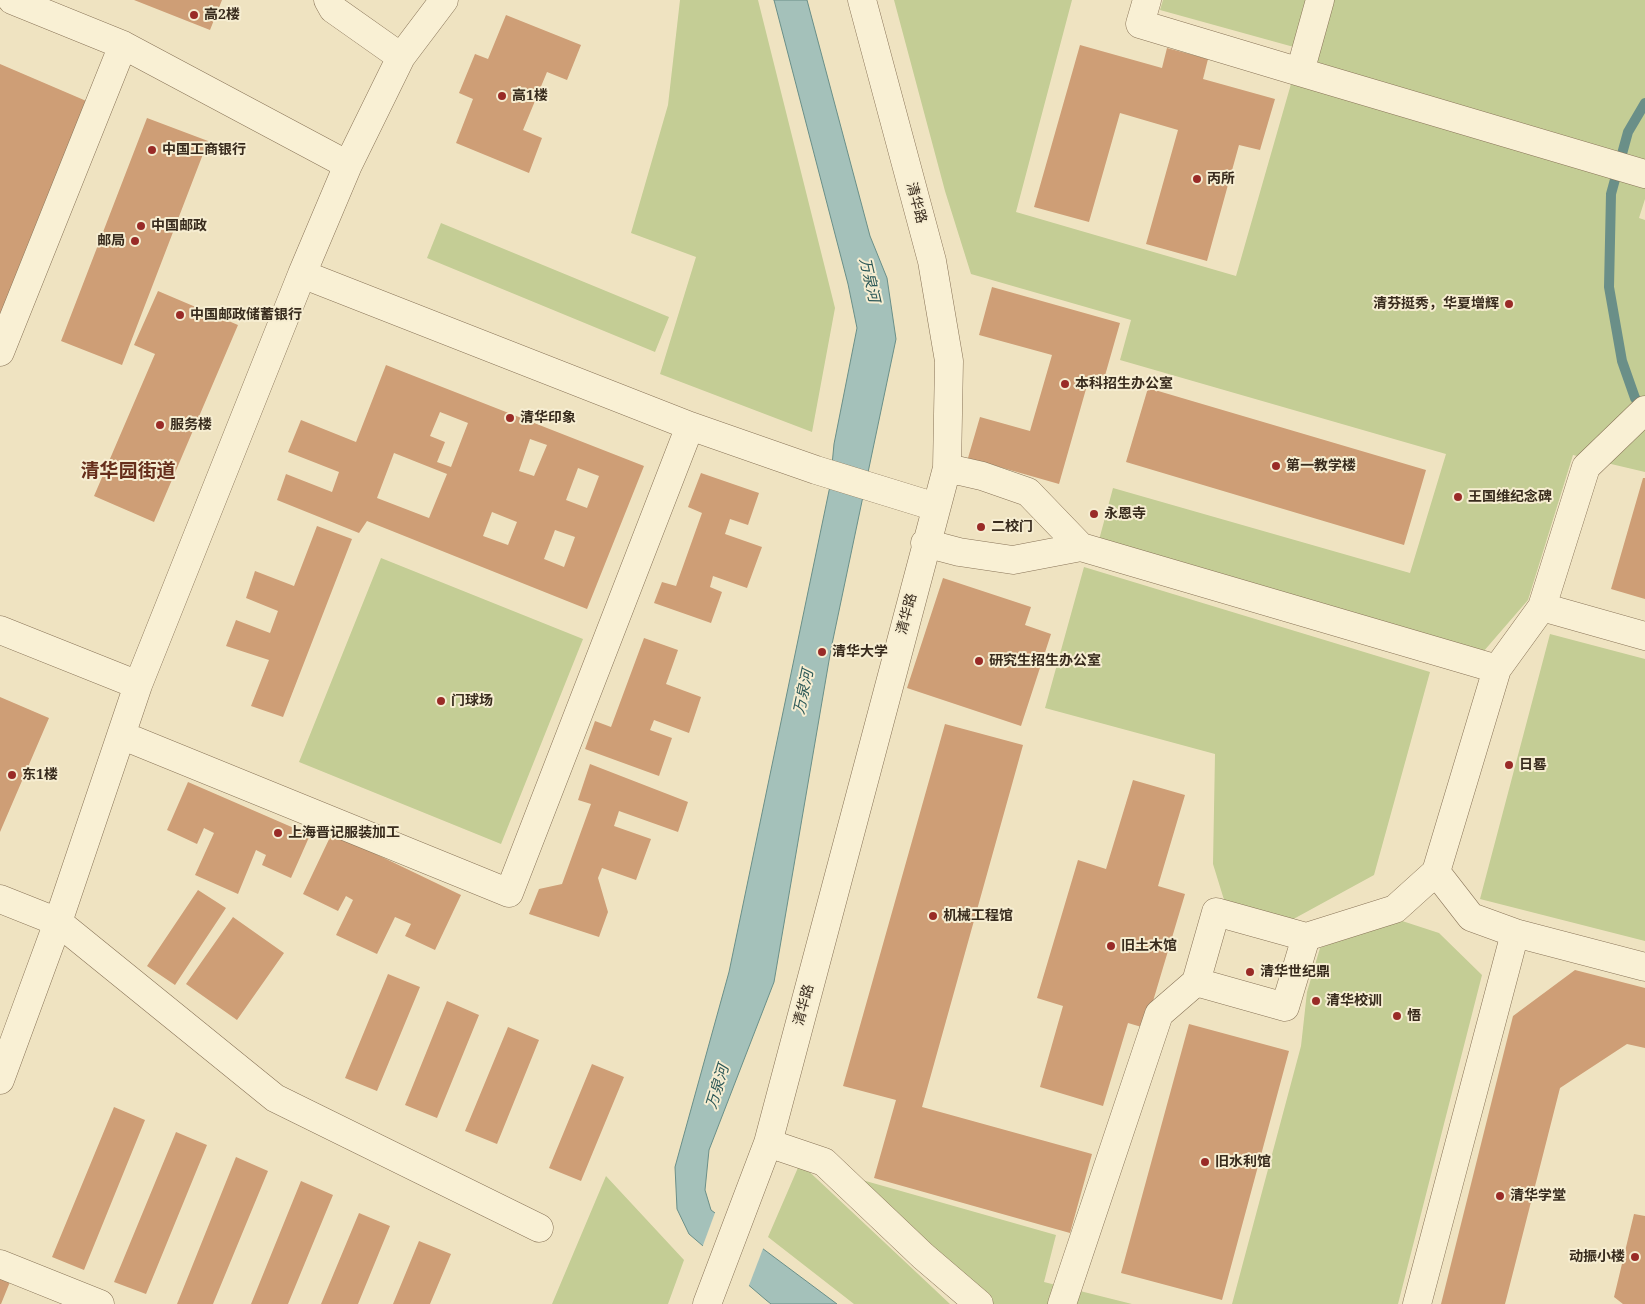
<!DOCTYPE html>
<meta charset="utf-8">
<style>
body{margin:0}
canvas{display:block;background:#efe3c1}
</style>
<canvas width="1645" height="1304"></canvas>
<script>
const context = document.querySelector('canvas').getContext('2d');
context.lineJoin = 'round';
function fillPath(path, color) { context.fillStyle = color; context.fill(path, 'evenodd'); }
const toPath = rows => new Path2D(rows.map(r => 'M' + r).join(''));
function trace(path, color, width, dash) { context.strokeStyle = color; context.lineWidth = width; context.lineCap = dash ? 'butt' : 'round'; context.setLineDash(dash || []); context.stroke(path); }
function label(font, color, halo, rows, align = 'center') {
  context.font = font + ' "Noto Serif","Noto Sans SC",serif'; context.lineWidth = 4; context.setLineDash([]); context.textBaseline = 'middle'; context.strokeStyle = halo; context.fillStyle = color; for (const [text, x, y, turn = 0] of rows) {
    context.save(); context.translate(x, y); context.rotate((+turn || 0) * Math.PI / 180); context.textAlign = isNaN(turn) ? turn : align; if (halo) context.strokeText(text, 0, 0); context.fillText(text, 0, 0); context.restore();
  }
}
const green = toPath([
 [680,0,758,0,835,308,812,432,660,374,696,257,631,233,668,105],
 [894,0,1072,0,1016,212,1236,276,1301,49,1160,10,1163,0,1645,0,1645,199,1639,218,1645,220,1645,472,1573,455,1528,600,1483,652,1099,540,1113,488,1410,573,1446,454,1120,360,1131,320,971,274,945,191],
 [441,223,669,317,655,352,427,258],
 [381,558,583,639,501,844,299,762],
 [1084,567,1430,672,1374,875,1288,922,1225,903,1213,864,1215,754,1045,708],
 [1550,634,1645,659,1645,941,1480,899],
 [1393,918,1439,933,1482,975,1398,1304,1232,1304,1301,1046,1307,992,1320,948],
 [800,1163,950,1304,854,1304,768,1237],
 [841,1174,1056,1235,1044,1282,1132,1304,990,1304],
 [606,1176,684,1260,668,1304,552,1304]
]);
const water = toPath([
 [774,0,807,0,870,236,887,278,896,339,831,649,774,982,709,1150,705,1190,711,1210,837,1304,771,1304,766,1300,689,1234,677,1209,675,1167,729,972,830,486,834,444,857,328,848,284,774,0]
]);
const pier = toPath([
 [716,1210,764,1246,748,1288,702,1248]
]);
const stream = toPath([
 [1644,409,1635,398,1622,361,1609,287,1611,194,1628,132,1645,103]
]);
const building = toPath([
 [134,0,222,0,210,30],
 [506,15,581,45,567,80,547,72,523,130,542,138,529,173,456,143,473,99,459,93,475,54,488,59],
 [1080,45,1162,68,1167,48,1208,59,1203,79,1275,99,1260,150,1239,145,1207,261,1146,244,1178,130,1120,113,1089,222,1034,207],
 [0,64,91,103,0,315],
 [147,118,208,141,122,365,61,341],
 [992,287,1120,323,1102,386,1088,382,1059,484,968,458,980,417,1030,431,1052,355,979,335],
 [158,291,238,325,154,522,94,496,155,354,134,345],
 [386,365,644,466,587,609,367,521,359,533,277,500,286,474,332,492,339,472,288,452,301,420,356,442],
 [440,412,468,423,451,467,437,462,445,442,430,436],
 [530,439,547,445,534,476,519,471],
 [394,453,447,474,429,518,377,498],
 [578,468,599,476,587,508,566,500],
 [492,512,517,522,508,545,483,536],
 [555,530,575,537,564,567,544,559],
 [1148,388,1426,470,1404,545,1126,462],
 [701,473,759,493,748,525,730,519,725,534,762,547,747,588,713,576,710,587,722,592,711,623,654,603,662,582,676,586,702,513,688,507],
 [1643,478,1645,478,1645,599,1611,589],
 [317,526,352,539,283,717,251,706,269,660,226,646,236,620,270,633,278,611,246,598,255,571,294,586],
 [943,578,1031,607,1025,625,1051,634,1021,726,907,688],
 [644,638,678,650,666,684,701,697,689,733,654,720,650,730,672,738,659,776,585,749,595,721,611,727],
 [0,697,49,718,0,832],
 [945,724,1023,745,922,1107,1092,1154,1070,1233,874,1178,896,1100,843,1086],
 [590,764,688,802,678,832,619,811,614,826,651,839,636,880,602,868,598,878,608,912,599,937,529,914,539,889,562,884,591,804,578,800],
 [1133,780,1185,795,1158,886,1185,894,1145,1028,1128,1023,1103,1106,1040,1087,1063,1006,1037,998,1078,860,1106,869],
 [188,782,310,835,291,878,262,865,266,855,256,850,238,894,195,875,214,833,204,828,197,844,167,830],
 [332,833,461,895,435,950,405,936,411,924,395,917,377,954,336,935,353,900,346,896,338,911,303,894],
 [198,890,226,908,175,985,147,966],
 [233,917,284,953,237,1020,186,984],
 [1575,970,1645,988,1645,1048,1627,1044,1560,1088,1505,1304,1441,1304,1513,1016],
 [388,974,420,987,377,1091,345,1078],
 [447,1001,479,1015,437,1118,405,1105],
 [1189,1024,1289,1051,1222,1300,1121,1273],
 [508,1027,539,1040,497,1144,465,1131],
 [592,1064,624,1077,581,1181,549,1168],
 [114,1107,145,1120,84,1270,52,1257],
 [176,1132,207,1145,146,1294,114,1282],
 [236,1157,268,1171,213,1304,177,1304],
 [301,1181,333,1195,288,1304,251,1304],
 [359,1213,390,1226,358,1304,321,1304],
 [1634,1214,1645,1216,1645,1304,1623,1304,1614,1297],
 [419,1241,451,1254,430,1304,393,1304],
 [0,1272,12,1277,1,1304,0,1304]
]);
const minor = toPath([
 [12,0,123,45,348,165,302,274,690,426,816,470,936,507],
 [328,0,333,9,401,57],
 [1147,0,1140,24,1300,72],
 [1320,0,1300,72,1645,174],
 [348,165,401,57,444,0],
 [0,352,123,45],
 [1645,410,1586,467,1542,607,1497,669,1436,872,1471,917,1515,933,1645,967],
 [947,468,982,476,1028,492,1081,547],
 [925,543,959,552,1013,560,1081,547,1497,669],
 [1542,607,1645,636],
 [0,630,138,685],
 [121,735,509,893,690,426],
 [0,899,58,922,275,1098,539,1228],
 [1196,982,1285,1007,1306,937],
 [0,1080,58,922,138,685,302,274],
 [768,1143,824,1162,923,1256,979,1304],
 [0,1264,100,1304],
 [707,1304,768,1143,947,468,949,361,932,261,862,0],
 [1062,1304,1159,1014,1196,982,1216,912,1306,937,1395,909,1436,872],
 [1417,1304,1515,933]
]);
const markers = [
 [194,15,5,"#992b27"],
 [502,96,5,"#992b27"],
 [152,150,5,"#992b27"],
 [1197,179,5,"#992b27"],
 [141,226,5,"#992b27"],
 [135,241,5,"#992b27"],
 [1509,304,5,"#992b27"],
 [180,315,5,"#992b27"],
 [1065,384,5,"#992b27"],
 [510,418,5,"#992b27"],
 [160,425,5,"#992b27"],
 [1276,466,5,"#992b27"],
 [1458,497,5,"#992b27"],
 [1094,514,5,"#992b27"],
 [981,527,5,"#992b27"],
 [822,652,5,"#992b27"],
 [979,661,5,"#992b27"],
 [441,701,5,"#992b27"],
 [1509,765,5,"#992b27"],
 [12,775,5,"#992b27"],
 [278,833,5,"#992b27"],
 [933,916,5,"#992b27"],
 [1111,946,5,"#992b27"],
 [1250,972,5,"#992b27"],
 [1316,1001,5,"#992b27"],
 [1397,1016,5,"#992b27"],
 [1205,1162,5,"#992b27"],
 [1500,1196,5,"#992b27"],
 [1635,1257,5,"#992b27"]
];
const poiNames = [
 ["高2楼",204,15],
 ["高1楼",512,96],
 ["中国工商银行",162,150],
 ["丙所",1207,179],
 ["中国邮政",151,226],
 ["邮局",125,241,"right"],
 ["清芬挺秀，华夏增辉",1499,304,"right"],
 ["中国邮政储蓄银行",190,315],
 ["本科招生办公室",1075,384],
 ["清华印象",520,418],
 ["服务楼",170,425],
 ["第一教学楼",1286,466],
 ["王国维纪念碑",1468,497],
 ["永恩寺",1104,514],
 ["二校门",991,527],
 ["清华大学",832,652],
 ["研究生招生办公室",989,661],
 ["门球场",451,701],
 ["日晷",1519,765],
 ["东1楼",22,775],
 ["上海晋记服装加工",288,833],
 ["机械工程馆",943,916],
 ["旧土木馆",1121,946],
 ["清华世纪鼎",1260,972],
 ["清华校训",1326,1001],
 ["悟",1407,1016],
 ["旧水利馆",1215,1162],
 ["清华学堂",1510,1196],
 ["动振小楼",1625,1257,"right"]
];
const streetNames = [
 ["清华路",916,203,75],
 ["清华路",907,614,-75],
 ["清华路",804,1005,-75]
];
const waterNames = [
 ["万泉河",869,280,77],
 ["万泉河",804,692,-78],
 ["万泉河",718,1087,-73]
];
const districtNames = [
 ["清华园街道",128,472]
];
fillPath(green, '#c4cd95');
fillPath(water, '#a4c1ba');
trace(water, '#6a8f88', 1);
fillPath(pier, '#efe3c1');
trace(stream, '#6a8f88', 10);
fillPath(building, '#ce9e76');
trace(minor, '#897458', 29);
trace(minor, '#f9f0d4', 28);
for (const [x, y, r, color] of markers) { const dot = new Path2D(); dot.arc(x, y, r, 0, 2 * Math.PI); context.fillStyle = color; context.fill(dot); trace(dot, '#f6edd1', 2); }
label('bold 14px', '#382b1d', '#f6edd1', poiNames, 'left');
label('14px', '#382b1d', '#f6edd1', streetNames);
label('italic 15px', '#2c5857', '#f6edd1', waterNames);
label('bold 19px', '#662e1b', '#f6edd1', districtNames);
</script>
